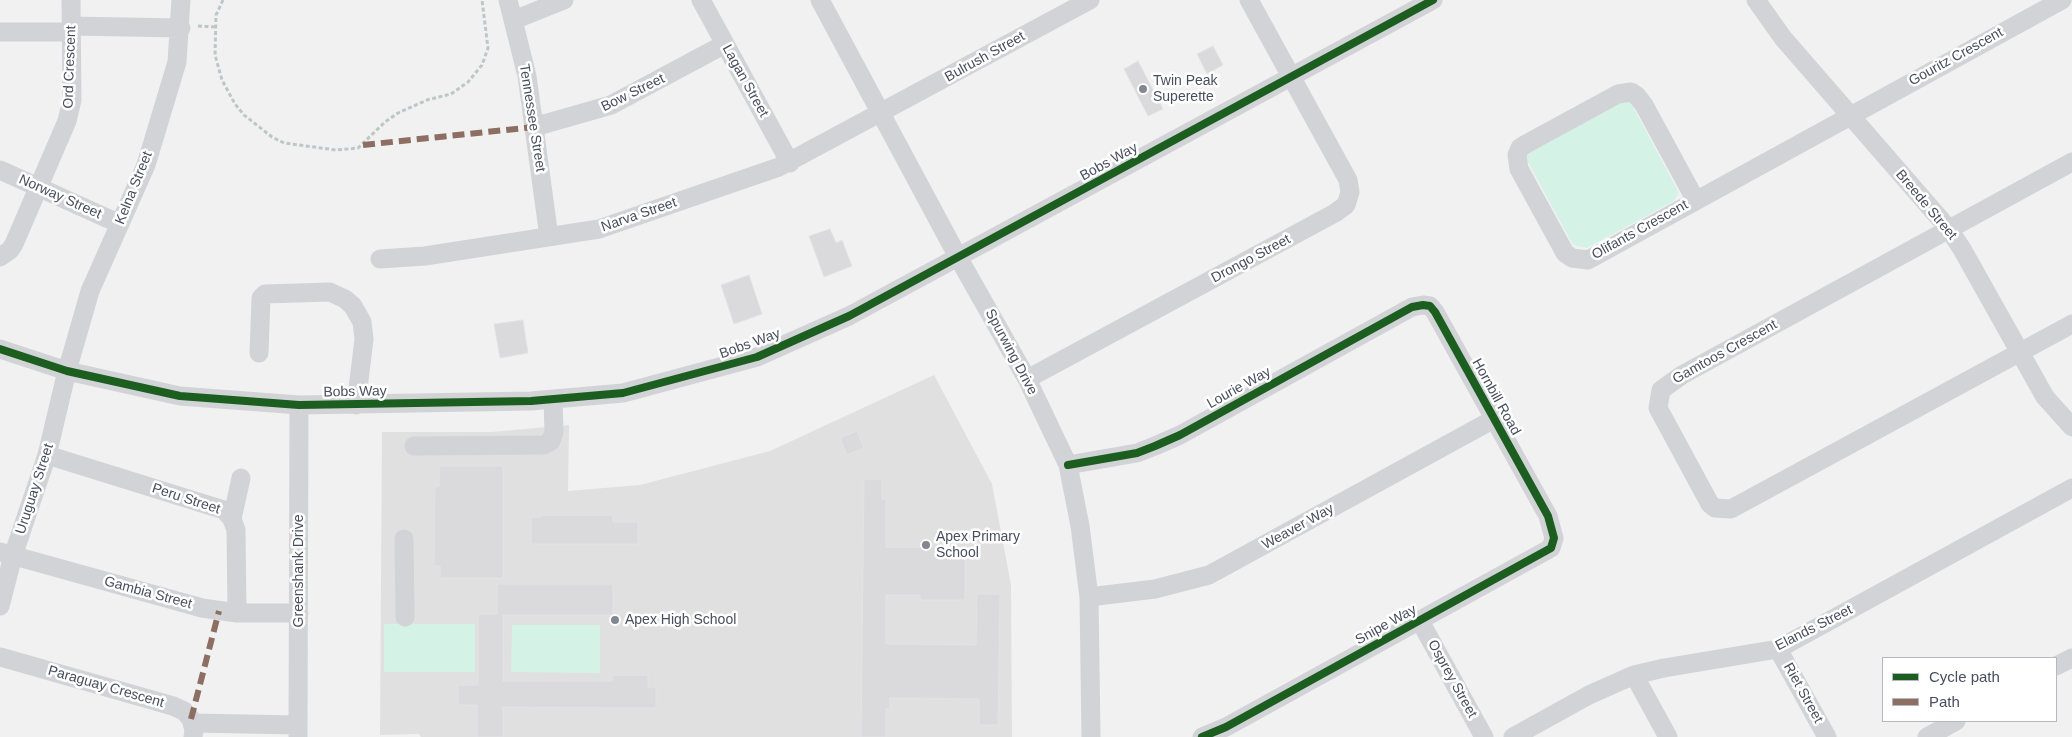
<!DOCTYPE html>
<style>
body{margin:0}
#map{position:relative;width:2072px;height:737px;overflow:hidden;background:#f2f1f1;font-family:Helvetica,sans-serif}
canvas{display:block}
.legend{position:absolute;left:1882px;top:657px;width:175px;height:65px;box-sizing:border-box;background:#fff;border:1px solid #b5b8bf;margin:0;padding:6px 9px;list-style:none;font-size:15px;color:#474e5f}
.legend li{display:flex;align-items:center;gap:10px;height:25px}
.legend b{width:25px;border:1px solid #b5b8bf}
</style>
<div id="map">
<canvas width="2072" height="737"></canvas>
<ul class="legend">
<li><b style="height:6px;background:#1b5e20"></b>Cycle path</li>
<li><b style="height:6px;background:#8d6e63"></b>Path</li>
</ul>
</div>
<script>
const context = document.querySelector('canvas').getContext('2d');
context.lineJoin = 'round';
function fillPath(path, color) { context.fillStyle = color; context.fill(path, 'evenodd'); }
const toPath = rows => new Path2D(rows.map(r => 'M' + r).join(''));
function trace(path, color, width, dash) { context.strokeStyle = color; context.lineWidth = width; context.lineCap = dash ? 'butt' : 'round'; context.setLineDash(dash || []); context.stroke(path); }
function label(font, color, halo, rows, align = 'center') {
  context.font = font + ' Helvetica,sans-serif'; context.lineWidth = 5; context.setLineDash([]); context.textBaseline = 'middle'; context.strokeStyle = halo; context.fillStyle = color; for (const [text, x, y, turn = 0] of rows) {
    context.save(); context.translate(x, y); context.rotate((+turn || 0) * Math.PI / 180); context.textAlign = isNaN(turn) ? turn : align; if (halo) context.strokeText(text, 0, 0); context.fillText(text, 0, 0); context.restore();
  }
}
const education = toPath([
 [934,375,992,484,1011,585,1012,737,421,737,419,734,380,735,382,432,492,432,569,425,568,491,640,485,770,451]
]);
const green = toPath([
 [1625,101,1631,103,1679,193,1674,201,1587,248,1573,245,1524,155],
 [384,624,475,624,475,672,384,672],
 [512,625,600,625,600,673,511,672]
]);
const building = toPath([
 [1213,46,1223,65,1207,74,1197,54,1213,46],
 [1138,61,1163,109,1148,116,1124,69,1138,61],
 [830,229,836,243,842,240,852,266,824,277,809,236,830,229],
 [749,275,762,314,734,324,721,285,749,275],
 [523,320,528,353,500,358,494,324,523,320],
 [857,431,864,448,847,455,840,438,857,431],
 [439,466,503,466,503,578,440,578,440,566,434,566,435,486,439,486,439,466],
 [864,479,882,479,882,499,886,499,886,547,965,547,965,600,920,600,920,595,886,595,886,644,976,645,977,594,1000,594,998,725,979,725,979,699,890,698,890,709,886,709,886,737,861,737,864,479],
 [540,515,613,515,613,522,638,522,638,544,531,544,531,517,540,517,540,515],
 [497,584,613,584,613,615,503,615,503,681,612,681,612,675,648,675,648,687,656,687,656,708,503,707,503,737,477,737,477,705,458,705,458,685,478,685,478,614,497,614,497,584]
]);
const path = toPath([
 [223,0,216,15,215,55,222,80,235,104,244,115,272,137,284,143,336,150,358,148,385,122,398,113,427,100,451,94,468,82,482,65,488,48,482,0],
 [198,26,215,27]
]);
const minor = toPath([
 [508,0,527,76,549,237],
 [701,0,790,163],
 [820,0,958,257,1027,379,1068,465,1080,526,1089,597,1091,737],
 [1756,0,1783,38,1948,228,1962,249,2045,397,2072,427],
 [514,20,564,0],
 [71,26,181,28],
 [0,32,71,32],
 [534,127,611,105,725,44],
 [2072,162,1682,375,1661,390,1658,408,1710,504,1715,508,1731,509,2072,324],
 [0,170,120,224],
 [1695,199,1644,105,1637,96,1631,92,1618,94,1526,144,1520,148,1517,155,1519,169,1565,253,1572,258,1588,260,2062,0],
 [0,257,10,250,14,244,67,121,72,100,71,0],
 [380,259,425,256,599,229,779,167,1090,0],
 [0,349,67,371,180,396,299,405,531,401,623,393,757,357,849,316,1433,0],
 [259,353,261,298,265,294,330,292,345,299,353,306,362,322,364,339,356,405],
 [1027,379,1335,213,1346,205,1350,192,1348,180,1249,0],
 [414,446,544,445,551,441,554,432,553,400],
 [47,455,224,510,232,519,236,530,237,613],
 [1068,465,1137,453,1155,446,1180,435,1412,307,1423,305,1430,306,1435,312,1548,516,1554,538,1551,548,1226,727,1202,737],
 [232,519,241,478],
 [404,539,405,617],
 [0,552,202,608,237,613,299,613],
 [1089,597,1155,589,1209,575,1494,419],
 [0,606,13,556,47,455,67,371,90,291,146,165,177,62,181,0],
 [1420,621,1484,737],
 [1778,649,1827,737],
 [0,657,173,706,184,711,191,719,194,730,193,737],
 [2056,666,2072,658],
 [1634,675,1668,737],
 [192,723,298,725],
 [298,737,299,405],
 [1513,737,1589,695,1634,675,1664,668,1778,649,2072,488],
 [1927,737,1956,721]
]);
const quiet = toPath([
 [363,145,534,127],
 [191,719,219,611]
]);
const cycleway = toPath([
 [0,349,67,371,180,396,299,405,531,401,623,393,757,357,849,316,1433,0],
 [1068,465,1137,453,1155,446,1180,435,1412,307,1423,305,1430,306,1435,312,1548,516,1554,538,1551,548,1226,727,1202,737]
]);
const markers = [
 [1143,89,5,"#838792"],
 [926,545,5,"#838792"],
 [615,620,5,"#838792"]
];
const streetNames = [
 ["Bulrush Street",985,57,-29],
 ["Gouritz Crescent",1956,57,-29],
 ["Ord Crescent",70,67,-88],
 ["Lagan Street",745,81,61],
 ["Bow Street",633,93,-26],
 ["Tennessee Street",532,118,81],
 ["Bobs Way",1109,162,-29],
 ["Kelna Street",134,188,-68],
 ["Norway Street",60,197,24],
 ["Breede Street",1926,205,50],
 ["Narva Street",639,215,-19],
 ["Olifants Crescent",1640,230,-29],
 ["Drongo Street",1251,259,-28],
 ["Bobs Way",750,344,-20],
 ["Spurwing Drive",1011,352,62],
 ["Gamtoos Crescent",1725,352,-29],
 ["Lourie Way",1239,388,-29],
 ["Bobs Way",355,392,-1],
 ["Hornbill Road",1496,397,61],
 ["Uruguay Street",35,489,-72],
 ["Peru Street",186,499,18],
 ["Weaver Way",1298,527,-29],
 ["Greenshank Drive",299,571,-90],
 ["Gambia Street",148,593,15],
 ["Snipe Way",1386,625,-29],
 ["Elands Street",1814,628,-27],
 ["Osprey Street",1452,679,61],
 ["Paraguay Crescent",106,687,16],
 ["Riet Street",1803,693,61]
];
const poiNames = [
 ["Twin Peak",1153,81],
 ["Superette",1153,97],
 ["Apex Primary",936,537],
 ["School",936,553],
 ["Apex High School",625,620]
];
fillPath(education, '#e0e0e1');
fillPath(green, '#d5f2e6');
fillPath(building, '#dadadd');
trace(building, '#e3e3e4', 1);
trace(path, '#bcc8c7', 3, [4, 2.5]);
trace(minor, '#d2d3d7', 19);
trace(quiet, '#8d6e63', 6, [12, 6]);
trace(cycleway, '#1b5e20', 8);
for (const [x, y, r, color] of markers) { const dot = new Path2D(); dot.arc(x, y, r, 0, 2 * Math.PI); context.fillStyle = color; context.fill(dot); trace(dot, '#fff', 2); }
label('14px', '#474e5f', '#fff', streetNames);
label('14px', '#474e5f', '#fff', poiNames, 'left');
</script>
